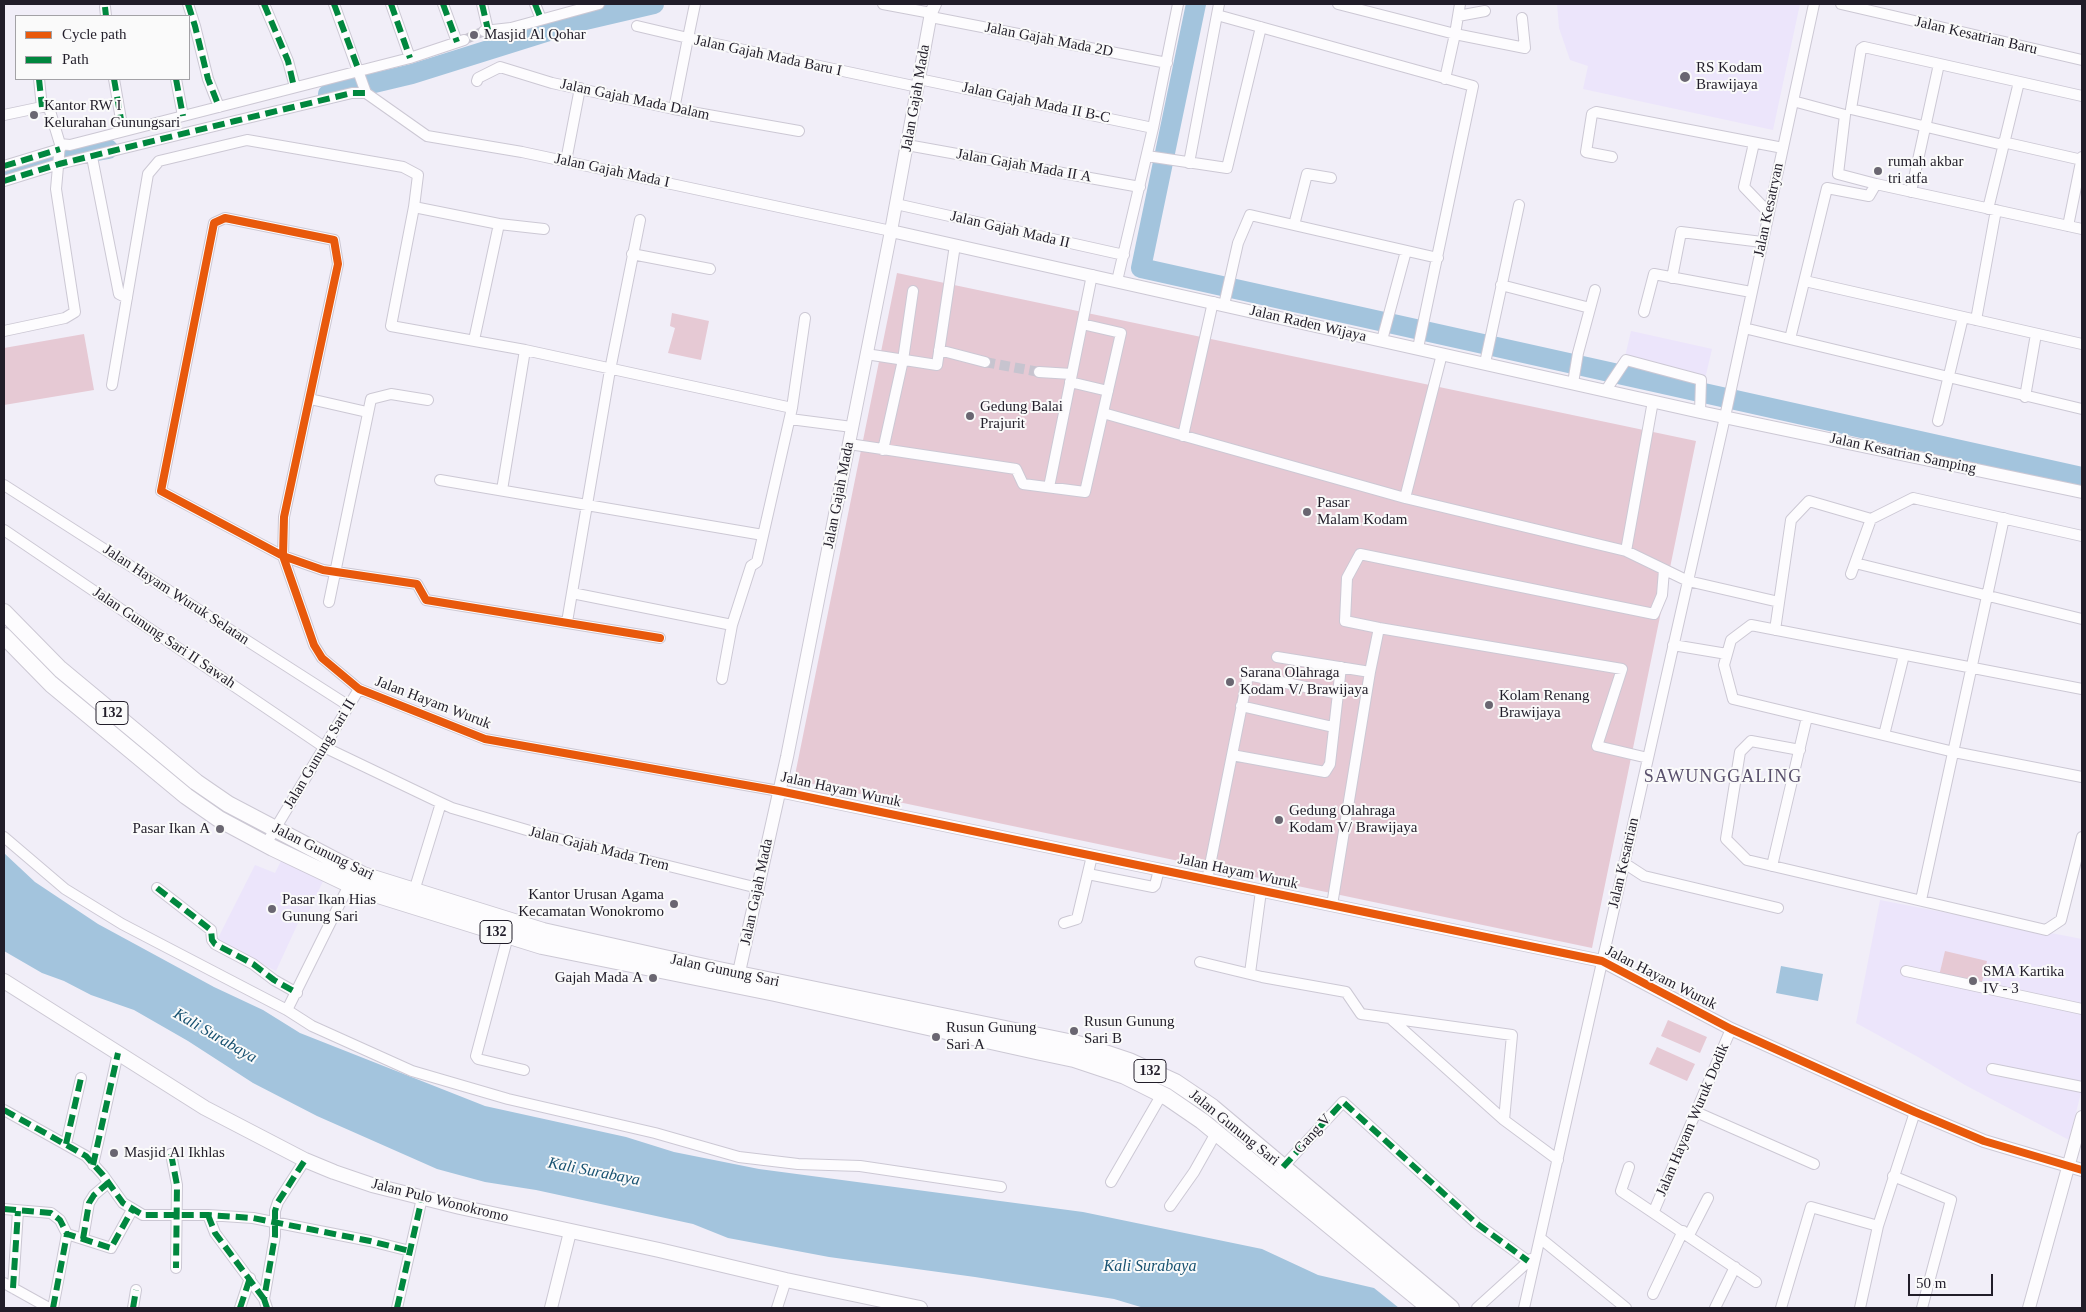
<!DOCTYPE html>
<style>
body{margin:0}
#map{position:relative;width:2086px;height:1312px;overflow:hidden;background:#f1eef8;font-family:Georgia,serif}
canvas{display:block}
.frame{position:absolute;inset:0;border:5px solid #211d29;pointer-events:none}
.legend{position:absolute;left:15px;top:15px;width:175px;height:65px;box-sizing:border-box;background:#fafafa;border:1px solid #a3a2a6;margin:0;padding:6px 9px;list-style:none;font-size:15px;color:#211d29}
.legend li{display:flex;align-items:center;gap:10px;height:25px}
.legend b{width:25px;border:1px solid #a3a2a6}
.scale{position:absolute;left:1908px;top:1274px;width:85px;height:22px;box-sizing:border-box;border:2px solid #211d29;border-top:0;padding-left:6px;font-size:15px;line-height:18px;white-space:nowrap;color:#211d29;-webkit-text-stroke:4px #fafafa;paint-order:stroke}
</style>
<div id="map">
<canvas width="2086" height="1312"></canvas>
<div class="frame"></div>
<ul class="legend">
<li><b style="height:6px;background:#e8590c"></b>Cycle path</li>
<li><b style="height:6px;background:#00873e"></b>Path</li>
</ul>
<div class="scale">50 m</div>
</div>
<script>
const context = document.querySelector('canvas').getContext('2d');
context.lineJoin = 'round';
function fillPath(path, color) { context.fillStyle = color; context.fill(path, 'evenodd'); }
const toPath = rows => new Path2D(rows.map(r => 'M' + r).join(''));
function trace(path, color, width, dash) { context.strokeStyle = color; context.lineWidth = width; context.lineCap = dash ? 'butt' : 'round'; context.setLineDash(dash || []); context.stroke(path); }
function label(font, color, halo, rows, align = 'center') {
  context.font = font + ' Georgia,serif'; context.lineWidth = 4; context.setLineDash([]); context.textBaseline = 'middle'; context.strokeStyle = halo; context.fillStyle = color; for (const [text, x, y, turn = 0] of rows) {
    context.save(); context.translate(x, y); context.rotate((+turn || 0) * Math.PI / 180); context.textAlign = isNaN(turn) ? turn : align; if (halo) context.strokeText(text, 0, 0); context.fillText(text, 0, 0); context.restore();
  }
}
const built = toPath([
 [1557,4,1800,4,1773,130,1583,89,1588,66,1570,60,1559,28],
 [1631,331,1712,349,1705,379,1624,361],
 [283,857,325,877,304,922,299,921,276,971,216,942,255,865,275,873],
 [1880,900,2082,939,2082,1089,2069,1140,1965,1085,1918,1057,1856,1023]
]);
const green = toPath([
 [897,273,1696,441,1592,948,794,780],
 [672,313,709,321,701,360,668,353,675,328,670,326],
 [84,334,94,390,4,405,4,348],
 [1945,951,1987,961,1981,986,1939,976],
 [1668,1020,1707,1037,1700,1053,1661,1036],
 [1657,1047,1695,1064,1687,1081,1649,1064]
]);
const water = toPath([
 [4,853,35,882,98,924,214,987,263,1010,300,1033,485,1106,626,1137,674,1152,759,1169,1083,1212,1262,1249,1318,1275,1374,1288,1399,1308,1144,1308,1114,1299,975,1277,829,1257,728,1238,693,1224,536,1190,485,1182,437,1169,317,1116,253,1083,188,1041,134,1010,91,995,64,981,42,973,4,951],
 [1781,966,1823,974,1818,1001,1776,993]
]);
const river = toPath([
 [1196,4,1141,268,2082,477],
 [328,94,412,74,581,21,654,4],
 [4,176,68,154,92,152,108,149]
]);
const minorTunnel = toPath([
 [464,40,484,31],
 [985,362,1039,372]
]);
const minor = toPath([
 [188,4,195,26,208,79,219,107],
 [264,4,288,61,295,87],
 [334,4,366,93,427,136,522,152,891,231],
 [391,4,410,58],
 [443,4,457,42],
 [482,4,488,30],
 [535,4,541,19],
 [883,4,931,13],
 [1338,4,1455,34,1460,4],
 [1841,4,2082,60],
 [105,7,106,16],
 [1217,15,1473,86,1418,348],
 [1458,16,1485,11],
 [931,17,1167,63],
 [637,26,688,38,695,4],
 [484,31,511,28,599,4],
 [39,79,42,107],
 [114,79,123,131],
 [176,79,183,116],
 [919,79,1153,128],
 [1445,79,1455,34,1525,48,1522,18],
 [477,81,478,78,500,67,552,83,674,109,799,131],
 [1793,101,1845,115,1838,174,1876,184,2082,229],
 [674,109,688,38,918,87],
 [4,115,42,107,48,107,50,111,60,144,56,189,75,312,65,318,4,331],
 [2003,142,2082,160],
 [1754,143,1744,187,1769,213],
 [60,144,70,145,410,58,464,40],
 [907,145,1140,187],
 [2003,145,1851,109,1861,49,1864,47,2082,96],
 [1147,156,1227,168,1261,27],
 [92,157,119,294,127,298],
 [1612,157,1586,152,1592,114,1596,112,1783,148],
 [566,161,580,88],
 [1189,163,1219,4],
 [4,166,60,149],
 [4,181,59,164,235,121,352,93,366,93],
 [1911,192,1939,64],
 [896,204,1124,255],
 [414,207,499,224,544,229],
 [1988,209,2019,82],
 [1294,225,1307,174,1331,178],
 [2068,226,2082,157],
 [632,254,710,269],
 [1672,278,1681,232,1762,242],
 [1117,281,1153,128,1178,4],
 [1805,281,2082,344],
 [1501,285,1590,308],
 [1224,305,1238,243,1250,215,1438,258],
 [1644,312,1654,274,1751,292],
 [1976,320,1996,210],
 [1744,328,2082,409],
 [1790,339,1827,188,1869,196,1876,184],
 [474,340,499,224],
 [1382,340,1406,251],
 [939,350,985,362],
 [866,354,937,365,955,245],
 [1485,363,1519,205],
 [1039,372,1072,374],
 [1070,382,1108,391],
 [1573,383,1578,353,1595,290],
 [112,385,148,174,159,161,247,140,403,167,418,175,414,207,391,326,525,350,792,408],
 [1606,390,1626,360,1701,380,1700,412],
 [2025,397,2036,334],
 [310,399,367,412],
 [1103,413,1405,498,1626,551,1688,581,1779,602],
 [790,419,852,427],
 [1938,421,1963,317],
 [1183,436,1213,302],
 [849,444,1016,469,1023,484,1085,492,1121,333,1082,324],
 [883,450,903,360,913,291],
 [440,480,763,535],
 [4,485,349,706],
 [1049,487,1092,275],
 [502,490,525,350],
 [1405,498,1442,354],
 [4,530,324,747,441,803,452,808,547,836,758,888],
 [1626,551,1653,401],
 [1855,563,2082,619],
 [1851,574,1871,519,1913,498,2082,536],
 [572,593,732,625],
 [329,602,371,399,391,394,428,400],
 [567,622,610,370,640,220],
 [1775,630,1791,520,1809,501,1871,519],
 [660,638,426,600,417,584,323,570,283,556,161,491,214,223,225,218,334,240,338,264,284,517,283,556,314,645,322,658,359,689,485,739,779,791],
 [1673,645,1727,654],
 [1277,657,1370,672],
 [722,679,732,625,751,566,757,562,792,408,805,318],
 [2082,689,1751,625,1731,640,1724,665,1733,699,1954,752,2082,777],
 [1241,706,1333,727],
 [1884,735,1904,655],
 [1800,750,1751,741,1740,752,1726,839,1747,860,2046,930,2061,920,2082,837],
 [1232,755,1325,772,1330,764,1341,667],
 [1648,758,1597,746,1622,669,1379,628,1345,621,1347,578,1360,554,1654,614,1662,595,1664,570],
 [4,837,65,889,122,924,287,1010,312,1026,412,1071,508,1099,655,1133,739,1157,798,1164,860,1166,1001,1187],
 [266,844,359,689],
 [1624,863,1644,876,1778,908],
 [1772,866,1807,717],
 [1088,874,1153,887,1155,885,1159,870],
 [1207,880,1248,675,1339,694],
 [157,888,211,930,212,940,215,944,253,964,274,980,297,993],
 [414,891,441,803],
 [1921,900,2004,518],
 [1332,905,1370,672,1379,628],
 [1064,923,1077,919,1092,856],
 [508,936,476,1056,478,1059,524,1070],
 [1200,962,1262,977,1346,992,1361,1014,1512,1035,1504,1120,1558,1160],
 [1906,971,2082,1009],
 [1250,973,1261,891],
 [287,1010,349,885],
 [1390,1018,1504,1120],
 [1992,1069,2082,1087],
 [4,1110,86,1156,103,1175,123,1203,143,1215,208,1215,253,1218,370,1241,410,1251],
 [1696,1112,1814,1164],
 [66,1144,81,1078],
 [171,1154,177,1185,176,1268],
 [93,1165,118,1053],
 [1283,1167,1343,1102,1476,1223,1528,1261],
 [1629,1167,1621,1191,1756,1282],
 [1893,1176,1951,1200,1922,1308],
 [1111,1182,1162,1094],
 [1170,1206,1194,1172,1216,1133],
 [4,1209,51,1213,60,1220,67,1234],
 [1654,1211,1731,1029],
 [208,1215,215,1233,264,1299],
 [1689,1235,1708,1198],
 [1540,1238,1626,1308],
 [83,1239,89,1203,94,1195,108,1183],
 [4,1283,49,1308],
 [13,1288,18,1211],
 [1653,1294,1683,1231],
 [53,1308,67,1234,111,1248,132,1210],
 [133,1308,136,1290],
 [240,1308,250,1278],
 [267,1308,264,1299,275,1236,275,1211,278,1202,305,1160],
 [397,1308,422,1198],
 [777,1308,786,1280],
 [1477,1308,1531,1259],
 [1524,1308,1725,417,1814,4],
 [1715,1308,1735,1267],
 [1781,1308,1811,1207,1878,1226],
 [1860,1308,1878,1226,1915,1112]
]);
const tertiary = toPath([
 [891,231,1700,412,2082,492],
 [779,791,1602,961,1731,1029,1915,1112,1984,1141,2082,1170],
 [737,981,787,757,891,231,931,13,935,4],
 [551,1308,570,1232],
 [2029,1308,2082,1117]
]);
const secondary = toPath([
 [4,981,205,1108,305,1160,334,1172,372,1185,460,1207,659,1250,786,1280,920,1308]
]);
const primary = toPath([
 [4,612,60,669,196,782,228,804,363,875,543,931,709,968,1078,1044,1129,1061,1175,1082,1212,1107,1451,1308],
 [4,636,51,684,186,796,219,819,273,848,359,889,542,946,775,993,1036,1051,1074,1059,1125,1076,1167,1097,1202,1121,1430,1308]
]);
const quiet = toPath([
 [188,4,195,26,208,79,219,107],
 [264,4,288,61,294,87],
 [334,4,359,71],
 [391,4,410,58],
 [443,4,457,42],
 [482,4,488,30],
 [535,4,541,19],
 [595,4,595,5],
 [105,7,106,16],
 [39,79,42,107],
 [114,79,123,131],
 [176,79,183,116],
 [4,166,60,149],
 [4,181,59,164,235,121,352,93,366,93],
 [157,888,211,930,212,940,215,944,253,964,274,980,297,993],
 [4,1110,86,1156,103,1175,123,1203,143,1215,208,1215,253,1218,370,1241,410,1251],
 [66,1144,81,1078],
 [171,1154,177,1185,176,1268],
 [93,1165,118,1053],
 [1283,1167,1343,1102,1476,1223,1528,1261],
 [4,1209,51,1213,60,1220,67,1234],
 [208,1215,215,1233,264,1299],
 [83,1239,89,1203,94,1195,108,1183],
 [13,1288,18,1211],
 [53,1308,67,1234,111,1248,132,1210],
 [133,1308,136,1290],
 [240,1308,250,1278],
 [267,1308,264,1299,275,1236,275,1211,278,1202,305,1160],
 [397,1308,422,1198]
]);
const cycleway = toPath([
 [660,638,426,600,417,584,323,570,283,556,161,491,214,223,225,218,334,240,338,264,284,517,283,556,314,645,322,658,359,689,485,739,779,791,1602,961,1731,1029,1915,1112,1984,1141,2082,1170]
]);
const markers = [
 [474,35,5,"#6a6671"],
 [1685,77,6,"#6a6671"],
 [34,115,5,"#6a6671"],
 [1878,171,5,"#6a6671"],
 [970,416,5,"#6a6671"],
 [1307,512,5,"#6a6671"],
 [1230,682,5,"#6a6671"],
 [1489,705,5,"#6a6671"],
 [1279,820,5,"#6a6671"],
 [220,829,5,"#6a6671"],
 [674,904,5,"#6a6671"],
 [272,909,5,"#6a6671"],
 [653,978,5,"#6a6671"],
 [1973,981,5,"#6a6671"],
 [1074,1031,5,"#6a6671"],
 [936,1037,5,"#6a6671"],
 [114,1153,5,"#6a6671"]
];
const shields = [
 [112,713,32],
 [496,932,32],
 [1150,1071,32]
];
const shieldNames = [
 ["132",112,713],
 ["132",496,932],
 ["132",1150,1071]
];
const poiNames = [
 ["Masjid Al Qohar",484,35],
 ["RS Kodam",1696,68],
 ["Brawijaya",1696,85],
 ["Kantor RW I",44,106],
 ["Kelurahan Gunungsari",44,123],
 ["rumah akbar",1888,162],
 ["tri atfa",1888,179],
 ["Gedung Balai",980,407],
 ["Prajurit",980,424],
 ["Pasar",1317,503],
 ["Malam Kodam",1317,520],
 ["Sarana Olahraga",1240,673],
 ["Kodam V/ Brawijaya",1240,690],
 ["Kolam Renang",1499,696],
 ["Brawijaya",1499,713],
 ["Gedung Olahraga",1289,811],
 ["Kodam V/ Brawijaya",1289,828],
 ["Pasar Ikan A",210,829,"right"],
 ["Kantor Urusan Agama",664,895,"right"],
 ["Kecamatan Wonokromo",664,912,"right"],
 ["Pasar Ikan Hias",282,900],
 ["Gunung Sari",282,917],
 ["SMA Kartika",1983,972],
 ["IV - 3",1983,989],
 ["Gajah Mada A",643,978,"right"],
 ["Rusun Gunung",1084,1022],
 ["Sari B",1084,1039],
 ["Rusun Gunung",946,1028],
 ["Sari A",946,1045],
 ["Masjid Al Ikhlas",124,1153]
];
const streetNames = [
 ["Jalan Kesatrian Baru",1976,36,13],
 ["Jalan Gajah Mada 2D",1049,40,11],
 ["Jalan Gajah Mada Baru I",768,56,12],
 ["Jalan Gajah Mada",916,98,-80],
 ["Jalan Gajah Mada Dalam",635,100,12],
 ["Jalan Gajah Mada II B-C",1036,103,12],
 ["Jalan Gajah Mada II A",1024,166,10],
 ["Jalan Gajah Mada I",612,171,12],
 ["Jalan Kesatryan",1769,210,-78],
 ["Jalan Gajah Mada II",1010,230,13],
 ["Jalan Raden Wijaya",1308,324,13],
 ["Jalan Kesatrian Samping",1903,454,12],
 ["Jalan Gajah Mada",839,495,-79],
 ["Jalan Hayam Wuruk Selatan",176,595,33],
 ["Jalan Gunung Sari II Sawah",164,638,34],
 ["Jalan Hayam Wuruk",433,703,21],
 ["Jalan Gunung Sari II",320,754,-59],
 ["Jalan Hayam Wuruk",841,790,12],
 ["Jalan Gajah Mada Trem",599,849,14],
 ["Jalan Gunung Sari",323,852,26],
 ["Jalan Kesatrian",1624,863,-77],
 ["Jalan Hayam Wuruk",1238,872,12],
 ["Jalan Gajah Mada",757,892,-78],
 ["Jalan Gunung Sari",725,971,12],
 ["Jalan Hayam Wuruk",1661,978,27],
 ["Jalan Hayam Wuruk Dodik",1693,1120,-67],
 ["Jalan Gunung Sari",1234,1128,39],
 ["Gang V",1313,1134,-48],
 ["Jalan Pulo Wonokromo",440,1201,14]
];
const waterNames = [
 ["Kali Surabaya",215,1036,30],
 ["Kali Surabaya",594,1172,11],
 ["Kali Surabaya",1150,1267]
];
const quarterNames = [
 ["SAWUNGGALING",1723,777]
];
fillPath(built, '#ece5fb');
fillPath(green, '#e6c9d4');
fillPath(water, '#a3c4dd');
trace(river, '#a3c4dd', 20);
trace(minorTunnel, '#c7c4cf', 10, [10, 5]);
trace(minor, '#ccc8d4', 12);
trace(tertiary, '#ccc8d4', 14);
trace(secondary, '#ccc8d4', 16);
trace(primary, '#ccc8d4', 18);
trace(minor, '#fdfcfe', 10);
trace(tertiary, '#fdfcfe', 12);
trace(secondary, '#fdfcfe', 14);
trace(primary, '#fdfcfe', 16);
trace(quiet, '#00873e', 6, [12, 6]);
trace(cycleway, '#e8590c', 8);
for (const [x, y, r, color] of markers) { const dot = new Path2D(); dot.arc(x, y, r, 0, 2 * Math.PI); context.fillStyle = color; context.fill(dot); trace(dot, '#fafafa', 2); }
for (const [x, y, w] of shields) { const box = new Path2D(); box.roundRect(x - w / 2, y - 11.5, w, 23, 4); context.fillStyle = '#fafafa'; context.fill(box); trace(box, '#211d29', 1); }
label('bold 14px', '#211d29', null, shieldNames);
label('15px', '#211d29', '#fafafa', poiNames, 'left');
label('15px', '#211d29', '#fafafa', streetNames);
label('italic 16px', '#175170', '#fafafa', waterNames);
context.letterSpacing = '1px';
label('18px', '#59506c', '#fafafa', quarterNames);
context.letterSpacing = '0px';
</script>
